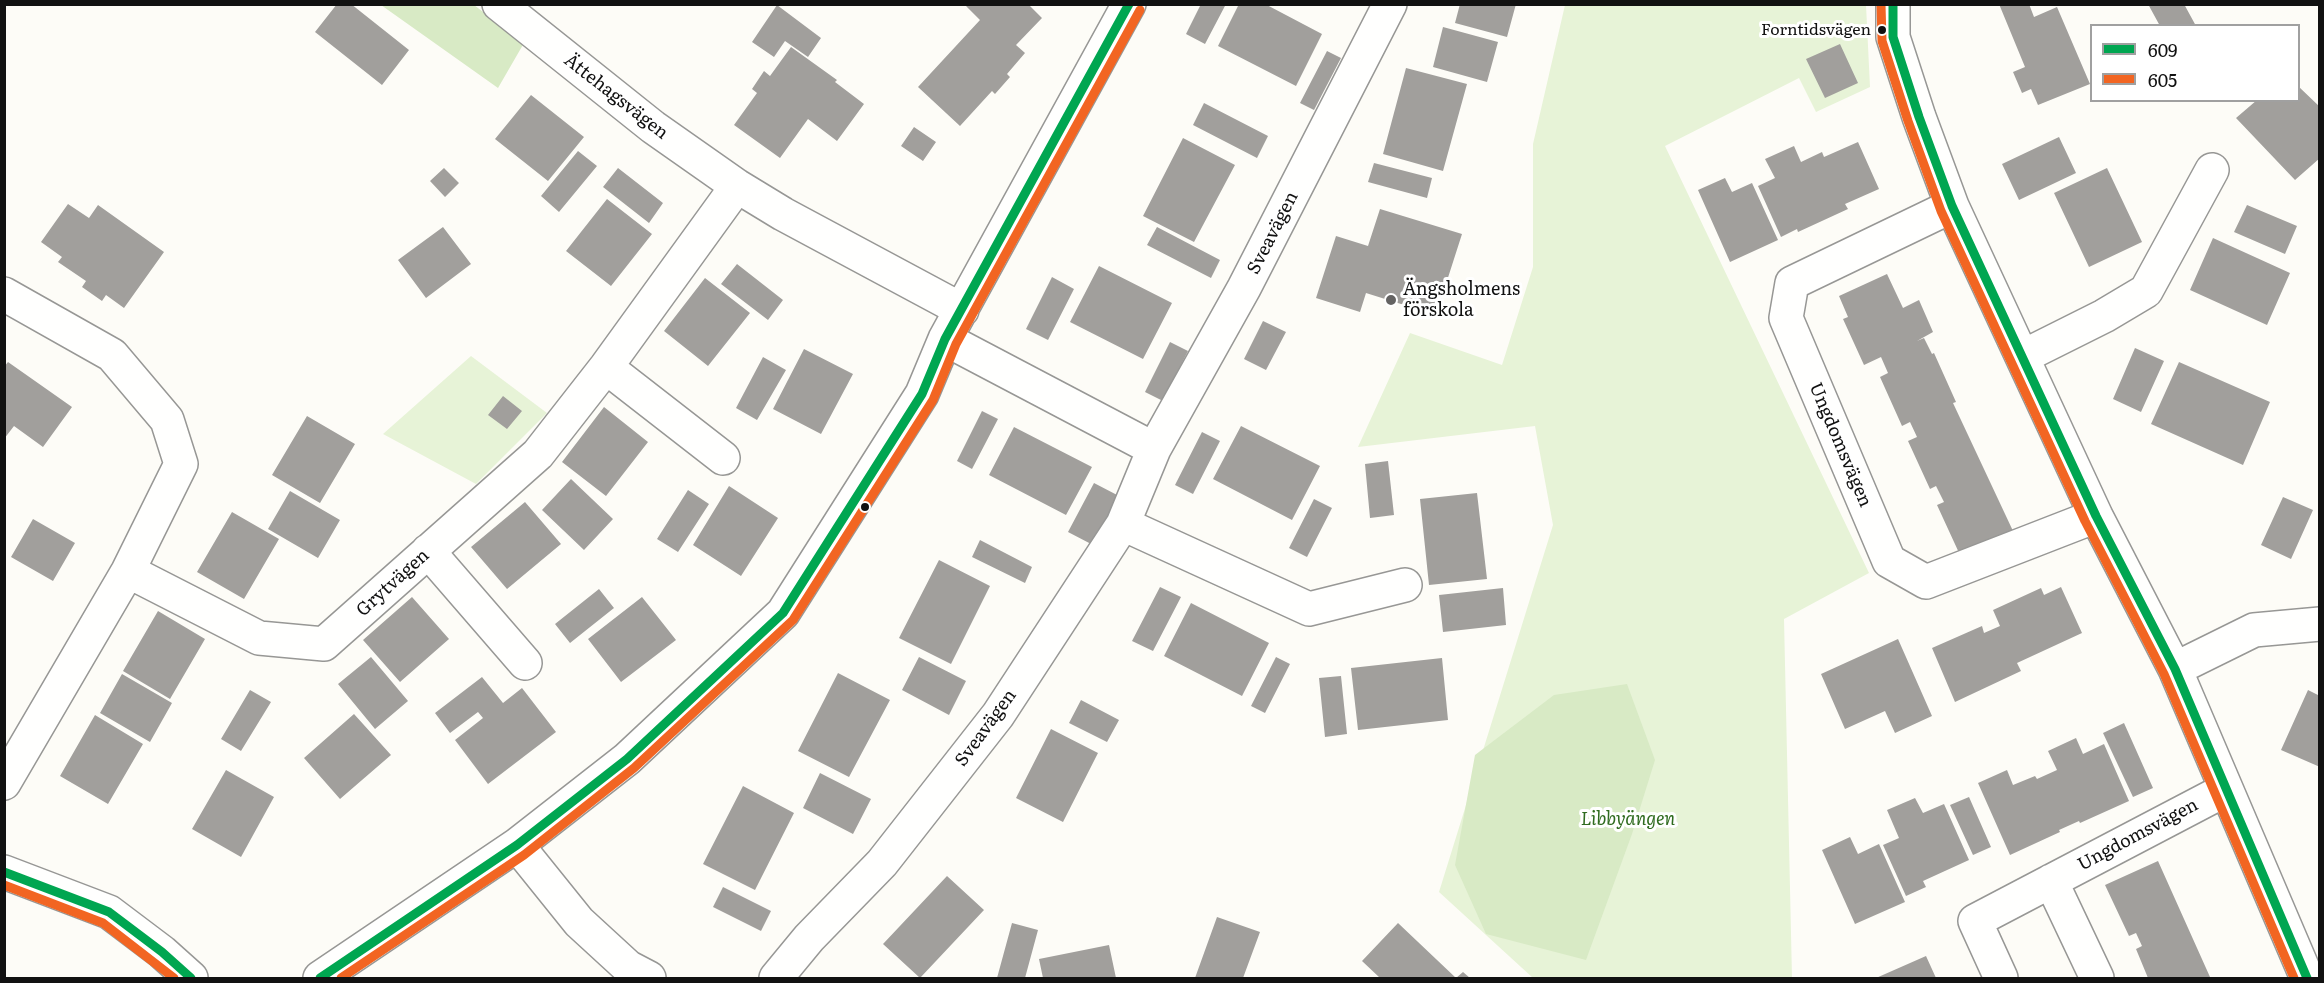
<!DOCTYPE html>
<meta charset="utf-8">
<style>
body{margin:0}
#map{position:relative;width:2324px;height:983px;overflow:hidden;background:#fdfcf7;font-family:Literata,serif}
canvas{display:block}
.frame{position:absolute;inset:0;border:6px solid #111;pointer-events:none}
.legend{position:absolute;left:2090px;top:24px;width:210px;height:78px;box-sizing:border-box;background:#fff;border:2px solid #a0a0a0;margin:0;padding:8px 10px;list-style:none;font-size:18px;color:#111}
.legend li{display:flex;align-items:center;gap:12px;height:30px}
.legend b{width:30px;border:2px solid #a0a0a0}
</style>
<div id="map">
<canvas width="2324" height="983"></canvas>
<div class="frame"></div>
<ul class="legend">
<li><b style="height:8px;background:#00a651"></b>609</li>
<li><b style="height:8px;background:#f26522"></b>605</li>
</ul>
</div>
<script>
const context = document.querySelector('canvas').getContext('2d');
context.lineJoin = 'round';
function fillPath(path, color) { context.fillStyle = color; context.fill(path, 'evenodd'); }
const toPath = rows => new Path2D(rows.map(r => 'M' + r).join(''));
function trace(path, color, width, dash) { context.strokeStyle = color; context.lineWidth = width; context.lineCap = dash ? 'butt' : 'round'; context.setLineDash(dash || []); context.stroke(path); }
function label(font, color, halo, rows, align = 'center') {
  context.font = font + ' Literata,serif'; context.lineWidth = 6; context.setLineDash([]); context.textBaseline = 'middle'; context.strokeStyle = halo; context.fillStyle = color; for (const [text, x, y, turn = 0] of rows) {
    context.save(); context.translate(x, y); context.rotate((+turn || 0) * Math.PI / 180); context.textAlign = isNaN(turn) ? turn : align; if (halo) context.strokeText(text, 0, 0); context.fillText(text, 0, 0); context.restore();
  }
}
const green = toPath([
 [1565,5,1866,5,1870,87,1816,112,1799,78,1665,146,1869,573,1784,619,1792,978,1533,978,1439,892,1553,525,1535,426,1358,447,1410,333,1502,365,1533,267,1533,144],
 [471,356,547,413,476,484,383,434]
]);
const forest = toPath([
 [381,5,474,5,524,43,498,88],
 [1627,684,1655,760,1632,834,1586,960,1486,934,1455,865,1475,755,1554,695]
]);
const building = toPath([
 [337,4,351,4,409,50,382,85,315,32],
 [967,4,1028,4,1042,18,1016,45,1025,53,1007,74,1010,77,995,94,992,91,960,126,918,87,980,20,966,6],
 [1201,4,1226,4,1205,44,1186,34],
 [1239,4,1265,4,1322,34,1296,86,1218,46],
 [1460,4,1516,4,1507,37,1455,23],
 [1999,4,2029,4,2034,17,2057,7,2090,84,2038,105,2031,89,2022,93,2013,72,2025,67],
 [2148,4,2184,4,2196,26,2160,26],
 [777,5,821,38,808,57,785,41,774,57,752,42],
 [1443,27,1498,42,1487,82,1433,67],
 [1840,44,1858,83,1825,98,1806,59],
 [791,47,837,80,835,82,864,104,837,141,808,119,780,158,734,125,757,93,752,89,764,71,770,76],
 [1327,51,1341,58,1314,110,1300,103],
 [1406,68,1467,84,1443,171,1383,154],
 [2298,86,2320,107,2320,158,2295,180,2236,118,2257,100,2298,100],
 [531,95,584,137,548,181,495,139],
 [1204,103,1268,136,1257,158,1193,125],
 [914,127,936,142,923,161,901,146],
 [2059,137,2076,173,2019,200,2002,164],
 [1183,138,1235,165,1194,242,1143,216],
 [1858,142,1879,189,1845,204,1848,209,1798,232,1797,229,1781,237,1758,186,1775,178,1765,159,1794,146,1801,162,1822,152,1824,157],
 [578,151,597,166,559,212,541,196],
 [1374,163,1432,178,1427,198,1368,182],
 [444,168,459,183,445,197,430,181],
 [618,168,663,203,649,223,603,187],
 [2107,168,2142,242,2089,267,2054,193],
 [1725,178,1732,192,1752,183,1778,240,1730,262,1698,190],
 [607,199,652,234,611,286,566,251],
 [68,204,89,218,98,205,164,252,124,308,106,295,102,301,82,287,86,281,58,262,62,257,41,242],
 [2247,205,2297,226,2285,254,2234,232],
 [1380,209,1462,234,1436,315,1366,293,1360,312,1316,298,1336,236,1368,246],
 [443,227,471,264,426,298,398,260],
 [1157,227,1220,260,1211,278,1147,245],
 [2213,238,2290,273,2267,325,2190,290],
 [737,264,783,300,768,320,721,284],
 [1099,266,1172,303,1143,359,1070,322],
 [1887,274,1903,308,1919,300,1933,332,1917,341,1924,338,1932,354,1934,353,1956,402,1953,403,2013,531,1960,555,1937,505,1944,502,1936,486,1930,489,1908,441,1917,437,1910,422,1902,426,1880,377,1888,373,1881,357,1864,365,1843,319,1848,317,1839,296],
 [1052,277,1074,289,1048,340,1026,329],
 [705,278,750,313,708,366,664,331],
 [1263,321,1286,332,1266,370,1244,359],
 [1170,342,1188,351,1163,401,1145,392],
 [2135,348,2164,361,2141,412,2113,399],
 [804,349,853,374,821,434,773,409],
 [763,357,786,370,757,420,736,408],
 [8,362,72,407,43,447,14,426,4,439,4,367],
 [2179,362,2270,402,2243,465,2151,424],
 [503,396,522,411,507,429,488,415],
 [604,407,648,442,606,496,562,462],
 [982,411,998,419,972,469,957,461],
 [307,416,355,444,320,503,272,475],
 [1241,426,1320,466,1292,520,1213,479],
 [1014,427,1092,467,1066,515,989,475],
 [1202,432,1220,441,1193,494,1175,485],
 [1388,461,1394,515,1370,518,1365,464],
 [571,479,613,519,584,550,542,510],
 [1094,483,1119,496,1093,545,1068,532],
 [729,486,778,518,741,576,693,545],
 [688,490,709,504,678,552,657,539],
 [290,491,340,520,318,558,268,529],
 [1477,493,1487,579,1429,585,1420,499],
 [2283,497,2313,510,2291,559,2261,545],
 [1314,499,1332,508,1307,557,1289,548],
 [525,502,561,544,507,589,471,547],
 [232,512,279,539,244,599,197,572],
 [33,519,75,543,53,581,11,557],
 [980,540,1032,567,1025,583,972,557],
 [939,560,990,586,951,664,899,638],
 [1160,587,1181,597,1153,651,1132,641],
 [2061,587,2082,633,2017,663,2021,671,1955,702,1932,648,1982,626,1984,633,2000,626,1993,610,2041,588,2044,595],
 [1503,588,1506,625,1443,632,1439,595],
 [599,589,614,608,570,643,555,624],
 [412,597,449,639,400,682,363,640],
 [642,597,676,640,621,682,588,639],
 [1191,603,1269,643,1242,696,1164,656],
 [158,611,205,639,170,699,123,671],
 [1898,639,1932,716,1895,733,1885,711,1845,729,1821,674],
 [371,657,408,701,375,729,338,684],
 [919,657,966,681,949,715,902,690],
 [1276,657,1290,664,1265,713,1251,706],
 [1442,658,1448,720,1358,730,1351,668],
 [838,673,890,700,849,777,798,751],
 [122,674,172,703,150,742,100,713],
 [1341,676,1347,734,1325,737,1319,678],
 [482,677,503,703,522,688,556,732,488,784,455,740,483,718,478,712,450,733,435,713],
 [250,690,271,702,241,751,221,739],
 [2308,690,2320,696,2320,767,2281,750],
 [1081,700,1119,720,1107,742,1069,723],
 [354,714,391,755,340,799,304,758],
 [95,715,143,744,108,804,60,776],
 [2124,723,2153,788,2133,797,2103,733],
 [1051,729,1098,753,1063,822,1016,798],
 [2076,738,2083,754,2104,744,2129,801,2080,823,2079,821,2059,830,2060,832,2010,855,1978,783,2007,770,2013,785,2035,776,2037,779,2057,770,2048,751],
 [226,770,274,797,241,857,192,829],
 [820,773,871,799,853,834,803,808],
 [743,786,794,813,755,890,703,864],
 [1969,797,1991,847,1973,855,1950,805],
 [1915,798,1923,813,1944,804,1969,860,1923,881,1926,887,1906,896,1883,845,1899,838,1887,810],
 [1850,837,1858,854,1879,844,1905,902,1855,924,1822,850],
 [2158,861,2210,977,2208,978,2148,978,2136,949,2142,946,2136,933,2129,936,2105,885],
 [947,876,984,910,920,978,883,944],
 [723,887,771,911,761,931,713,907],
 [1217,917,1260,932,1243,978,1195,978],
 [1012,923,1038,930,1025,978,997,978],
 [1398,923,1456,978,1463,972,1470,978,1380,978,1362,961],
 [1109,945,1116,978,1043,978,1039,959],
 [1926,956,1936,978,1876,978]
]);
const minor = toPath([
 [499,4,653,127,737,186,783,214,962,310],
 [1893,4,1893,37,1919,117,1952,206,2096,516,2175,669,2307,978],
 [1952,206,1792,283,1786,318,1889,561,1926,582,2096,516],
 [4,294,112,355,167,420,181,464,128,571,4,783],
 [945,339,1154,449],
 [2024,356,2104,316,2146,291,2212,170],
 [606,367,723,458],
 [1123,524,1309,609,1405,585],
 [428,551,525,663],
 [128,571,259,638,324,644,538,454,606,367,737,186],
 [2175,669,2254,630,2320,624],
 [517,845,579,922,628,967,649,978],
 [4,872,109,912,162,952,191,978],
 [2051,881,2097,978],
 [320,978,517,845,627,759,783,613,922,394,945,339,1129,4],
 [776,978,809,938,882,863,998,715,1123,524,1154,449,1244,288,1390,4],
 [2001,978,1975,921,2225,790]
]);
const bus1 = toPath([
 [1893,4,1893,37,1919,117,1952,206,2096,516,2175,669,2307,978],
 [4,872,109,912,162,952,191,978],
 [320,978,517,845,627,759,783,613,922,394,945,339,1129,4]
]);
const bus2 = toPath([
 [1881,4,1882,41,1908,121,1941,211,2085,521,2164,674,2294,978],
 [4,885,103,923,174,978],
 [341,978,524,855,634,768,793,620,933,400,956,344,1140,10]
]);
const markers = [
 [1882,30,5,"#111"],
 [1391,300,6,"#646362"],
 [865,507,5,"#111"]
];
const busNames = [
 ["Forntidsvägen",1871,30]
];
const streetNames = [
 ["Ättehagsvägen",616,97,38],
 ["Sveavägen",1273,233,-63],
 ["Ungdomsvägen",1840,445,67],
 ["Grytvägen",393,583,-42],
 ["Sveavägen",986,728,-54],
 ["Ungdomsvägen",2138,835,-28]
];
const poiNames = [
 ["Ängsholmens",1403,290],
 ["förskola",1403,311]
];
const parkNames = [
 ["Libbyängen",1628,820]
];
fillPath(green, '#e7f3d7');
fillPath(forest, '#d8eac5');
fillPath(building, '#a19f9c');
trace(minor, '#979795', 36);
trace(minor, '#fffffe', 33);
trace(bus1, '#00a651', 9);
trace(bus2, '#f26522', 9);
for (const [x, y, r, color] of markers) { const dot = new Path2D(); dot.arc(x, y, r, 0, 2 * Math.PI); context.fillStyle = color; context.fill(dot); trace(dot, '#fff', 2); }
label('16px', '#111', '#fff', busNames, 'right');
label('18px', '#111', '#fff', streetNames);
label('18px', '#111', '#fff', poiNames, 'left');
label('italic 18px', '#2f6b1f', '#fff', parkNames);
</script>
